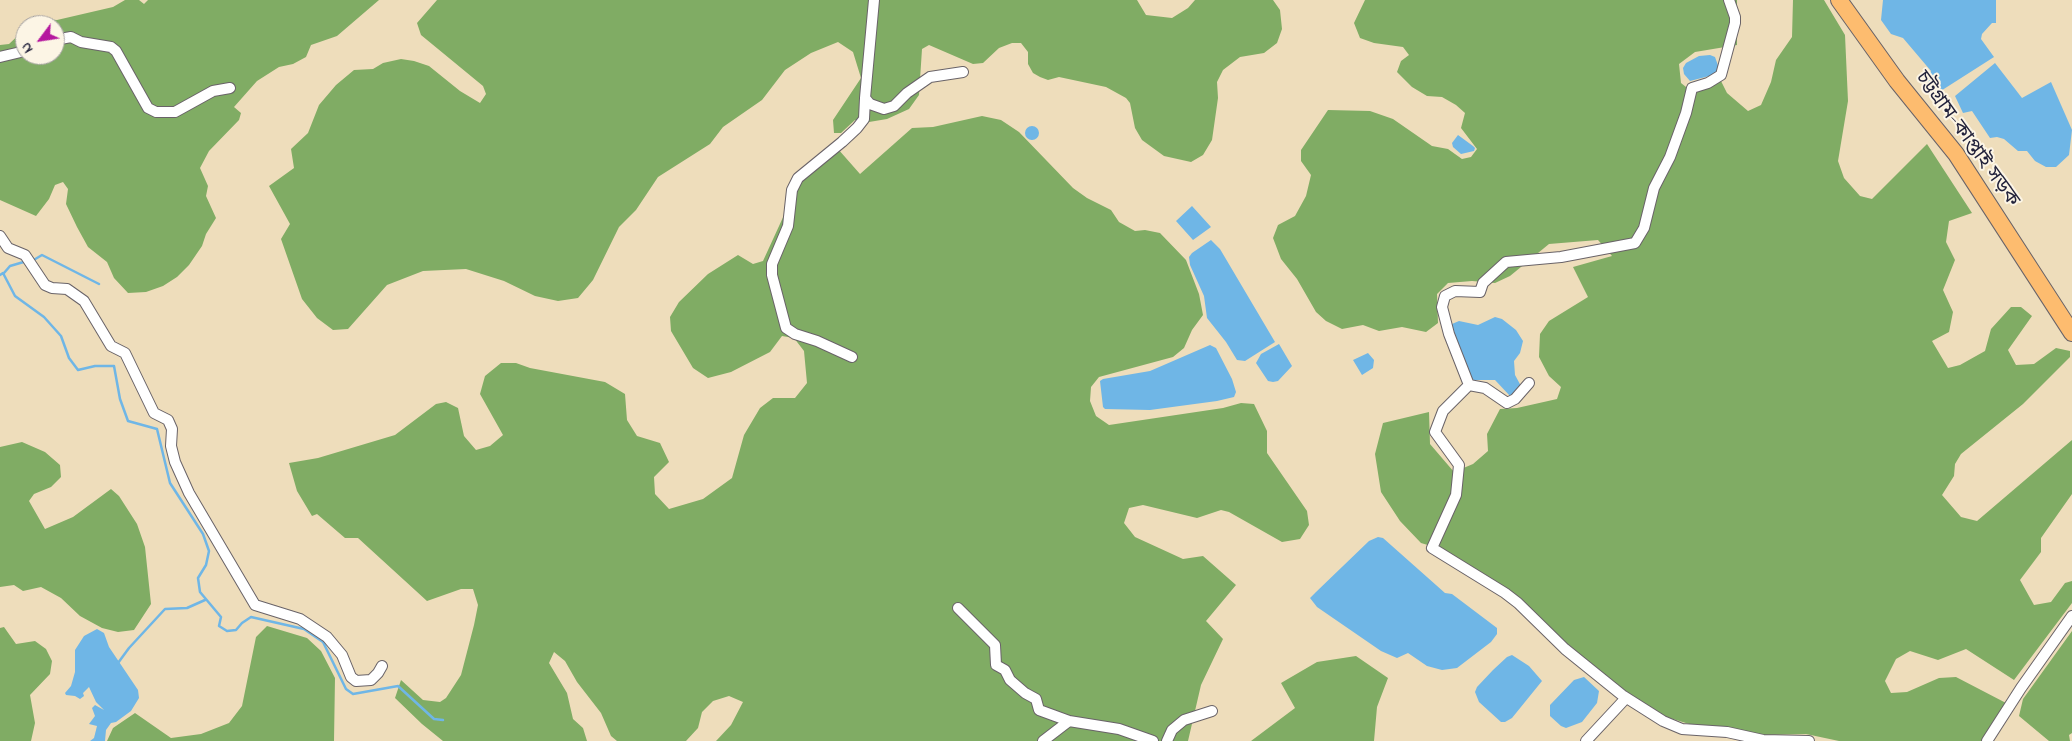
<!DOCTYPE html>
<meta charset="utf-8">
<style>
body{margin:0}
#map{position:relative;width:2072px;height:741px;overflow:hidden;background:#edb;font-family:"Indie Flower",sans-serif}
canvas{display:block}
.north{position:absolute;left:15px;top:15px;width:50px;height:50px;box-sizing:border-box;background:#fcf5e5;border:1px solid #a5a1a1;border-radius:50%;rotate:239deg;font-size:14px;font-weight:700;line-height:20px;text-align:center;color:#22223b}
.north::after{content:'';display:block;margin:auto;width:18px;height:22px;background:#b5179e;clip-path:polygon(50% 0,100% 100%,50% 72%,0 100%)}
</style>
<div id="map">
<canvas width="2072" height="741"></canvas>
<div class="north">N</div>
</div>
<script>
const context = document.querySelector('canvas').getContext('2d');
context.lineJoin = 'round';
function fillPath(path, color) { context.fillStyle = color; context.fill(path, 'evenodd'); }
const toPath = rows => new Path2D(rows.map(r => 'M' + r).join(''));
function trace(path, color, width, dash) { context.strokeStyle = color; context.lineWidth = width; context.lineCap = dash ? 'butt' : 'round'; context.setLineDash(dash || []); context.stroke(path); }
function label(font, color, halo, rows, align = 'center') {
  context.font = font + ' "Indie Flower","Noto Sans Bengali",sans-serif'; context.lineWidth = 4; context.setLineDash([]); context.textBaseline = 'middle'; context.strokeStyle = halo; context.fillStyle = color; for (const [text, x, y, turn = 0] of rows) {
    context.save(); context.translate(x, y); context.rotate((+turn || 0) * Math.PI / 180); context.textAlign = isNaN(turn) ? turn : align; if (halo) context.strokeText(text, 0, 0); context.fillText(text, 0, 0); context.restore();
  }
}
const forest = toPath([
 [125,0,139,0,144,4,148,0,379,0,337,36,311,45,306,57,293,64,279,67,257,81,234,107,241,113,239,120,209,151,200,168,208,186,206,196,216,218,206,234,202,246,189,265,177,277,163,286,146,292,128,293,114,278,107,262,88,247,77,227,66,204,68,189,63,182,55,185,49,199,36,216,0,200,0,45,9,44,25,29,25,55,55,55,55,25,31,25,41,19,57,20,113,7],
 [437,0,1137,0,1146,15,1172,18,1188,8,1195,0,1273,0,1280,10,1282,29,1277,43,1264,53,1240,57,1223,70,1217,82,1218,98,1212,140,1203,155,1191,162,1164,156,1142,140,1135,128,1130,103,1126,98,1106,87,1059,77,1048,80,1040,77,1033,73,1028,64,1028,52,1021,43,1012,43,999,48,983,63,973,64,929,45,922,49,919,95,909,109,887,119,869,122,855,120,841,133,834,133,833,120,861,78,853,52,838,42,811,53,785,70,762,100,723,127,710,144,658,177,636,210,619,227,593,280,578,298,558,301,535,296,504,281,466,269,423,271,387,285,348,329,333,330,317,318,302,299,281,239,290,224,269,186,294,168,291,149,308,133,319,105,336,85,354,70,373,69,383,63,401,59,414,61,429,66,460,91,480,103,486,94,483,86,421,35,417,23],
 [1365,0,1737,0,1737,45,1695,52,1679,64,1681,83,1686,87,1700,89,1721,81,1727,93,1748,111,1761,105,1771,82,1776,60,1792,37,1793,0,1824,0,1845,35,1848,101,1838,161,1844,178,1860,196,1872,199,1927,144,1972,213,1949,221,1946,242,1955,260,1943,290,1953,312,1949,332,1932,341,1948,368,1960,365,1985,351,1991,329,2011,307,2021,307,2032,316,2008,350,2016,365,2034,364,2056,348,2070,351,2070,357,2023,404,1961,454,1955,464,1954,476,1942,495,1961,517,1977,521,2072,440,2072,494,2041,538,2041,552,2020,580,2034,605,2051,602,2065,583,2072,581,2072,603,2014,680,1966,649,1938,660,1910,651,1896,659,1885,681,1891,693,1907,692,1939,678,1956,677,2006,703,1988,735,1981,741,1839,741,1806,734,1764,735,1730,729,1699,727,1663,716,1622,692,1548,628,1441,549,1421,543,1400,521,1381,492,1375,454,1383,423,1429,412,1430,444,1454,472,1473,464,1488,451,1487,434,1500,409,1517,408,1557,399,1561,387,1549,376,1539,357,1540,334,1549,321,1588,297,1573,267,1612,256,1598,240,1549,244,1510,276,1495,283,1472,281,1448,283,1437,294,1438,323,1426,332,1402,327,1379,331,1363,325,1342,329,1326,321,1316,312,1297,279,1281,259,1273,238,1278,225,1295,216,1306,196,1311,175,1301,161,1301,150,1328,110,1370,111,1393,119,1432,146,1448,149,1462,159,1471,157,1477,149,1461,128,1465,113,1456,105,1442,97,1427,96,1412,87,1397,72,1401,61,1409,55,1403,47,1374,43,1360,38,1354,23],
 [982,116,1001,120,1019,132,1073,188,1087,198,1111,210,1119,222,1135,231,1145,230,1160,233,1186,260,1199,294,1203,315,1192,330,1184,348,1173,357,1099,377,1091,387,1090,401,1096,416,1109,425,1223,408,1241,403,1254,404,1267,431,1267,453,1307,511,1309,525,1300,539,1282,542,1229,512,1221,510,1197,518,1143,505,1129,508,1124,523,1135,537,1183,559,1203,556,1236,585,1206,621,1223,639,1201,685,1188,741,716,741,731,725,743,702,729,696,713,701,702,712,698,728,686,741,617,741,611,736,601,713,577,682,565,661,554,652,549,663,567,693,573,719,583,728,587,741,443,741,422,724,395,698,401,680,423,700,440,702,446,698,461,675,474,625,478,605,473,589,461,589,427,601,358,538,345,538,317,514,312,516,297,491,289,463,318,458,395,435,436,404,446,402,458,408,464,436,476,450,490,446,503,435,480,394,485,376,501,363,516,363,530,368,605,382,625,394,627,420,637,436,660,443,669,462,654,477,655,494,669,509,703,499,732,478,744,435,760,408,773,398,795,398,807,383,804,351,794,338,782,336,770,352,731,372,708,378,693,368,671,331,670,317,679,302,708,274,738,255,753,264,763,261,801,178,838,149,860,174,912,128,933,127],
 [22,442,45,452,60,465,61,477,51,487,34,494,29,501,45,529,73,517,111,489,119,496,137,524,145,547,151,604,134,630,118,632,102,628,80,616,61,598,41,587,23,591,14,585,0,587,0,447],
 [267,626,307,638,321,651,335,678,334,741,107,741,113,728,135,713,171,738,201,734,229,723,242,706,256,637],
 [4,627,16,644,35,641,46,649,52,661,50,674,30,695,35,723,31,741,0,741,0,628],
 [2072,631,2072,733,2069,735,2070,741,2049,741,2019,716,2023,699],
 [1356,656,1388,678,1377,707,1374,741,1251,741,1295,708,1281,683,1317,662]
]);
const water = toPath([
 [1883,0,1996,0,1996,23,1992,23,1982,34,1981,39,1994,57,1936,94,1926,81,1931,71,1903,38,1891,34,1881,20],
 [1710,55,1715,57,1720,71,1717,74,1690,81,1684,74,1683,68,1686,63,1699,56],
 [1995,63,2022,98,2051,82,2072,130,2069,155,2056,167,2046,167,2035,161,2027,151,2018,151,2004,139,1997,137,1990,138,1972,111,1963,113,1955,96],
 '1025 133a7 7 0 1 1 14 0a7 7 0 1 1-14 0Z',
 [1458,135,1473,146,1475,148,1474,151,1461,154,1453,147,1452,143],
 [1192,206,1211,227,1193,240,1176,221],
 [1211,240,1220,249,1275,342,1245,361,1237,360,1226,342,1207,318,1204,296,1190,265,1189,257,1192,253],
 [1495,317,1502,319,1516,330,1523,341,1520,353,1514,361,1515,375,1521,386,1510,396,1495,380,1474,380,1470,378,1452,330,1452,324,1459,321,1478,325],
 [1279,344,1292,366,1278,381,1273,382,1268,381,1256,363,1261,354],
 [1210,345,1216,348,1232,379,1236,392,1234,397,1217,401,1150,410,1105,409,1103,407,1100,381,1103,379,1150,371],
 [1368,353,1374,360,1373,368,1362,375,1353,360],
 [1378,537,1383,538,1445,593,1452,594,1497,628,1497,634,1491,642,1457,668,1442,670,1427,666,1408,653,1397,658,1381,651,1317,607,1310,598,1316,592,1369,541],
 [97,629,104,633,109,647,138,690,139,698,131,711,116,722,111,723,106,730,105,741,90,741,94,738,97,726,89,724,95,716,92,708,95,705,104,710,96,702,89,687,83,693,84,696,80,699,75,696,66,695,65,693,71,686,75,672,75,650,84,636],
 [1512,655,1529,666,1542,681,1512,718,1505,722,1501,722,1479,702,1475,692,1477,687,1493,670,1507,657],
 [1584,677,1599,691,1597,703,1582,722,1566,728,1561,726,1550,716,1550,705,1574,680]
]);
const stream = toPath([
 [32,261,42,255,99,284],
 [4,273,10,266,27,261],
 [0,275,3,273,15,296,44,317,61,336,69,358,78,370,95,366,114,366,120,399,128,421,157,429,170,483,203,534,209,551,206,565,198,578,200,592,221,617,219,626,227,631,236,630,242,623,251,617,304,629,323,642,346,689,353,694,398,686,434,719,443,720],
 [118,663,129,648,165,609,187,608,205,600]
]);
const minor = toPath([
 [874,0,865,98,870,104,884,109,894,106,907,93,930,77,963,72],
 [55,40,71,37,81,42,111,47,116,51,148,108,156,112,175,112,213,91,230,88],
 [0,57,25,51],
 [0,236,8,248,25,255,45,285,52,288,67,289,84,301,111,346,125,353,154,413,168,420,172,429,171,446,175,462,189,493,255,605,300,619,327,637,342,655,351,677,356,681,371,680,378,673,382,666],
 [852,357,817,341,795,334,786,328,772,275,772,264,788,226,792,190,798,178,842,142,857,128,864,119,865,98],
 [1529,383,1515,399,1507,403,1485,388,1469,385,1449,334,1442,307,1445,296,1455,291,1480,292,1483,283,1506,262,1561,257,1635,243,1644,228,1654,188,1670,157,1686,113,1692,88,1708,83,1721,75,1735,23,1735,17,1729,0],
 [1469,385,1443,411,1435,432,1459,465,1456,495,1432,548,1505,593,1518,603,1565,649,1622,695,1663,721,1682,729,1727,732,1763,740,1809,741],
 [958,608,995,645,996,665,1005,670,1010,680,1025,693,1036,699,1039,710,1069,721],
 [1043,741,1069,721,1119,729,1153,741],
 [1167,741,1172,730,1184,720,1212,711],
 [1586,741,1626,698],
 [1987,741,2021,688,2072,616]
]);
const primary = toPath([
 [1839,0,1897,81,1956,154,2072,333]
]);
const streetNames = [
 ["চট্টগ্রাম-কাপ্তাই সড়ক",1966,140,54]
];
fillPath(forest, '#80ac64');
fillPath(water, '#6fb6e6');
trace(stream, '#6fb6e6', 2.5);
trace(minor, '#696368', 12);
trace(primary, '#696368', 18);
trace(minor, '#fff', 10);
trace(primary, '#fdbc6f', 16);
label('20px', '#22223b', '#fcf5e5', streetNames);
</script>
